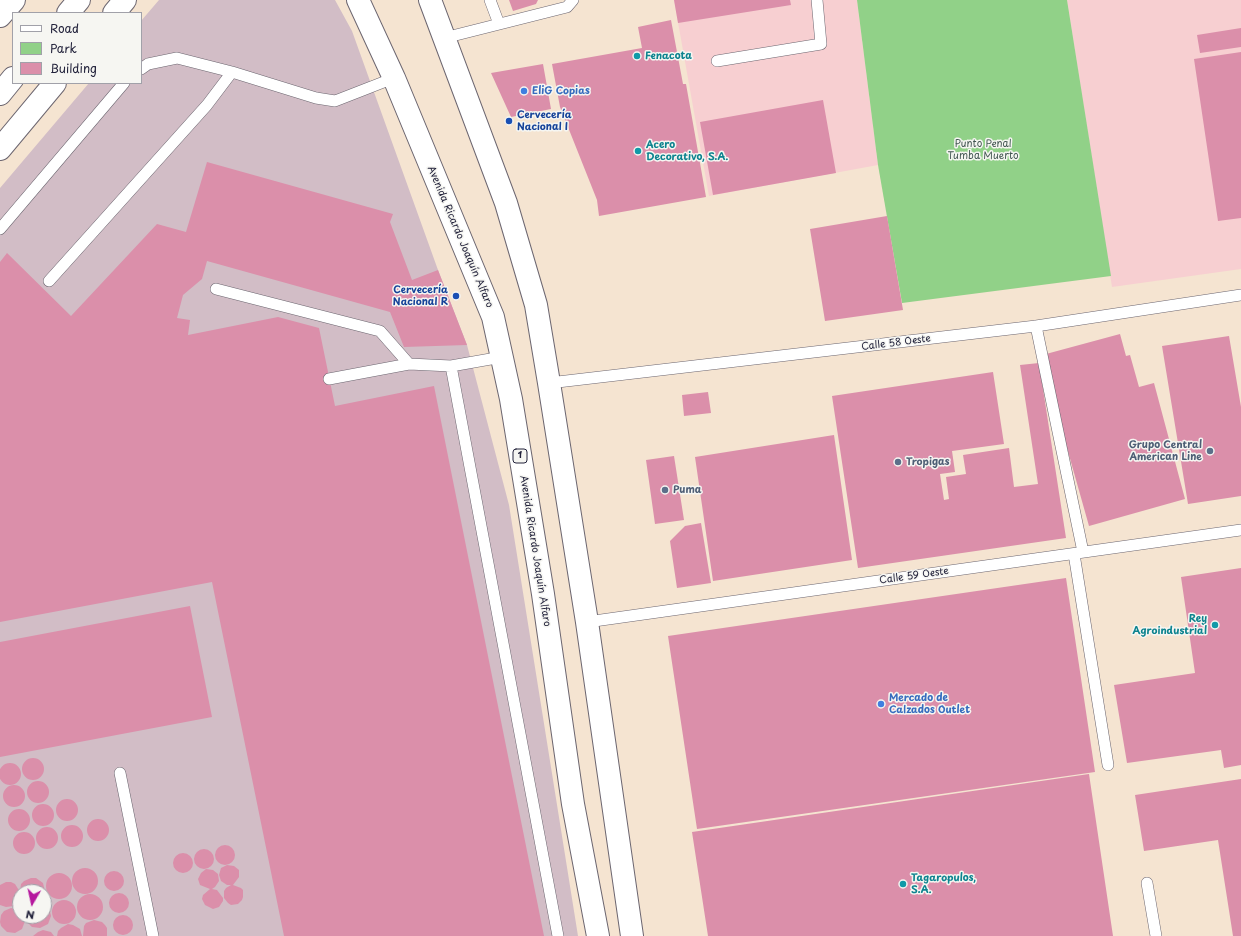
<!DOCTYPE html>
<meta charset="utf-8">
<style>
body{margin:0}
#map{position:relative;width:1241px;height:936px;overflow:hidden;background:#f5e4d1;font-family:"Playpen Sans",sans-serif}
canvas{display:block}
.legend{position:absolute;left:12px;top:12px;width:130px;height:72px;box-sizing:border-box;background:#f6f6f2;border:1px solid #a1a1a9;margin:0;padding:5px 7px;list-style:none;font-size:12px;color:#22223b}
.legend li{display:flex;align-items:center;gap:8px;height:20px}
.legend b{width:20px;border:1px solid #a1a1a9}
.north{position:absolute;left:12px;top:884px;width:40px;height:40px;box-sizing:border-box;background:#f6f6f2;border:1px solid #a1a1a9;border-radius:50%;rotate:189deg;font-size:11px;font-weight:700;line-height:16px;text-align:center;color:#22223b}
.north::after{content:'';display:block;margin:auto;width:14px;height:18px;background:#b5179e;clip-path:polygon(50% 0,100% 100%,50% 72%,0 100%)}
</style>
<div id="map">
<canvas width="1241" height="936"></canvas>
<ul class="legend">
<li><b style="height:5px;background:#fff"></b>Road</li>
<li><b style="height:11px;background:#91d188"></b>Park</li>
<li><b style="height:11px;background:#db8faa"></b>Building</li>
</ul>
<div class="north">N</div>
</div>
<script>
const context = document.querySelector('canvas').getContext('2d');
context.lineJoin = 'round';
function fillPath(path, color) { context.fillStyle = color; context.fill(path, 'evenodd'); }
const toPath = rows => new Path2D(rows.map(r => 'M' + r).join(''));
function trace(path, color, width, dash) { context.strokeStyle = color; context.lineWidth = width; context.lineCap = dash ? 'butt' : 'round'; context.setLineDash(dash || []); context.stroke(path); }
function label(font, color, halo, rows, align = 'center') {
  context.font = font + ' "Playpen Sans",sans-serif'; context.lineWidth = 3; context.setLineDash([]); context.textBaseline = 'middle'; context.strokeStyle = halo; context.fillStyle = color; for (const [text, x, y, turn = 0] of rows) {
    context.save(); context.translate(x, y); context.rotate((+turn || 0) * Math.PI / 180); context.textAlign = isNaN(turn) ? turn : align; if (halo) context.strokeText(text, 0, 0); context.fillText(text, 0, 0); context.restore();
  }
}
const built = toPath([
 [674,0,857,0,878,165,709,196],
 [1067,0,1241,0,1241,269,1112,287]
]);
const industrial = toPath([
 [159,0,335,0,352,31,438,270,467,345,509,505,578,936,0,936,0,188,89,83,141,83,141,21],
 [20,892,44,892,44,916,20,916]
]);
const green = toPath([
 [857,0,1067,0,1111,276,902,303,878,165]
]);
const building = toPath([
 [509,0,538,0,536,4,513,11],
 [674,0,790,0,791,5,678,23],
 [671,20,683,84,686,84,706,197,599,216,597,200,560,107,552,64,642,48,638,27],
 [1241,28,1241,47,1200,53,1197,35],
 [1241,52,1241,218,1218,221,1194,59],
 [543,64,551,109,511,117,491,73],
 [823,100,836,173,713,195,700,122],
 [207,162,393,214,390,222,412,280,438,270,467,345,404,347,390,312,207,261,202,279,183,295,177,318,190,320,188,335,278,317,319,328,335,406,434,386,544,936,284,936,212,582,0,622,0,262,7,253,71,316,157,224,186,232],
 [887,216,903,310,825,321,810,229],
 [1120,334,1126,356,1130,355,1139,387,1154,383,1185,499,1089,526,1047,377,1046,354],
 [1229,336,1241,407,1241,496,1188,504,1162,346],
 [1039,363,1066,538,858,568,832,396,993,372,1004,444,952,451,955,472,940,474,944,500,949,499,946,477,966,474,963,455,1009,448,1014,487,1038,484,1020,365],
 [708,392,711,413,684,416,682,395],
 [834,435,852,560,713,581,695,457],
 [674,456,684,520,655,524,646,460],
 [701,523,711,583,677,588,670,541,685,526],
 [1241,568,1241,765,1224,768,1221,750,1127,763,1114,685,1195,673,1181,577],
 [1066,578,1095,772,697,829,668,636],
 [190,606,212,717,0,757,0,642],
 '22 769a11 11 0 1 1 22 0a11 11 0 1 1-22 0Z',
 '-1 774a11 11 0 1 1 22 0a11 11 0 1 1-22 0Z',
 [1089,774,1113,936,708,936,692,832],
 [1241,779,1241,936,1233,936,1218,840,1144,851,1135,795],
 '27 792a11 11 0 1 1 22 0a11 11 0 1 1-22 0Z',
 '3 796a11 11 0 1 1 22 0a11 11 0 1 1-22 0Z',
 '56 810a11 11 0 1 1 22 0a11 11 0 1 1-22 0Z',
 '32 815a11 11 0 1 1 22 0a11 11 0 1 1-22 0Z',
 '8 820a11 11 0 1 1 22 0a11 11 0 1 1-22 0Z',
 '87 830a11 11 0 1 1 22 0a11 11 0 1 1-22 0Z',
 '61 836a11 11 0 1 1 22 0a11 11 0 1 1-22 0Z',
 '36 838a11 11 0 1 1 22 0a11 11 0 1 1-22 0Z',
 '13 843a11 11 0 1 1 22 0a11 11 0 1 1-22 0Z',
 '215 855a10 10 0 1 1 20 0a10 10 0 1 1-20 0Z',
 '194 859a10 10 0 1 1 20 0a10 10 0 1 1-20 0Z',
 '173 863a10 10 0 1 1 20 0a10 10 0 1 1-20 0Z',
 [227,865,234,866,239,870,239,877,233,885,241,888,243,890,243,897,242,900,238,904,231,905,228,903,224,898,224,891,226,888,231,885,227,885,221,881,219,875,221,868],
 '72 881a13 13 0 1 1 26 0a13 13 0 1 1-26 0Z',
 [206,869,213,870,218,874,219,881,215,887,212,889,217,890,223,898,223,901,219,907,213,909,205,905,202,899,203,895,210,889,200,885,198,879,201,873],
 '104 881a10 10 0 1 1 20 0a10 10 0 1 1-20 0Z',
 '46 886a13 13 0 1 1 26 0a13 13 0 1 1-26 0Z',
 [31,878,36,878,43,883,45,892,20,892,19,900,14,906,6,907,0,905,0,885,6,882,11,882,15,884,20,892,21,884,24,881],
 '109 903a10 10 0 1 1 20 0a10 10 0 1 1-20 0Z',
 '77 907a13 13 0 1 1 26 0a13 13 0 1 1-26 0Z',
 '52 912a12 12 0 1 1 24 0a12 12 0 1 1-24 0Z',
 [44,904,50,912,51,916,48,924,40,928,32,927,26,921,25,916,44,916],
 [11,908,20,910,20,916,25,916,25,921,22,929,15,933,7,932,1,926,0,922,1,915,4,911],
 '113 925a10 10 0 1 1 20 0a10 10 0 1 1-20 0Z',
 [94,920,102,922,105,925,107,928,107,936,83,936,84,926,86,923],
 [68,924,73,925,80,929,82,936,57,936,58,931,61,928],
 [43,930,51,932,54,936,33,936,38,932]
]);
const lane = toPath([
 [490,0,499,24],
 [444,38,567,7,573,0],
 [717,61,821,44,817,0],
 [141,69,148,64,177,58,232,72,316,98,335,101,394,78],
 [0,229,124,83],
 [49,281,207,105,232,72],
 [216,289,380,331,409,364],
 [1036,326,1083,552],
 [451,366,502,357],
 [329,379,409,364,451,366,558,936],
 [549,383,1036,326,1241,295],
 [1074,554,1108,765],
 [587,622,1241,530],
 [120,773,153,936],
 [1147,883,1156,936]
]);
const primary = toPath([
 [358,0,394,78,493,317,511,399,543,594,573,804,598,936],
 [430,0,506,203,536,305,549,383,587,622,632,936],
 [68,13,79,0],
 [114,13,125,0],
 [0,16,14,0],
 [0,94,13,78],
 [0,149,55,83]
]);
const markers = [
 [637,56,4,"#0f9aa8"],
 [524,91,4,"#3f7fe0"],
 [509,121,4,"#1a4fb4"],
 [638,151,4,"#0f9aa8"],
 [456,296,4,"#1a4fb4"],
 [1210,451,4,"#5c6f8a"],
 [898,462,4,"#5c6f8a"],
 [665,490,4,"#5c6f8a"],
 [1215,625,4,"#0f9aa8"],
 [881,704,4,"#3f7fe0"],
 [903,884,4,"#0f9aa8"]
];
const shields = [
 [520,456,14]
];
const shieldNames = [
 ["1",520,456]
];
const cultureNames = [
 ["Fenacota",645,56],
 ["Acero",646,145],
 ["Decorativo, S.A.",646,157],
 ["Rey",1207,619,"right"],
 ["Agroindustrial",1207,631,"right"],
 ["Tagaropulos,",911,878],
 ["S.A.",911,890]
];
const shopNames = [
 ["EliG Copias",532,91],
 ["Mercado de",889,698],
 ["Calzados Outlet",889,710]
];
const transitNames = [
 ["Cervecería",517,115],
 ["Nacional I",517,127],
 ["Cervecería",448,290,"right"],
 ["Nacional R",448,302,"right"]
];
const parkNames = [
 ["Punto Penal",983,144],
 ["Tumba Muerto",983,156]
];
const streetNames = [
 ["Avenida Ricardo Joaquín Alfaro",460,237,67],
 ["Calle 58 Oeste",896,343,-7],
 ["Avenida Ricardo Joaquín Alfaro",535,551,81],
 ["Calle 59 Oeste",914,576,-8]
];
const serviceNames = [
 ["Grupo Central",1202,445,"right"],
 ["American Line",1202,457,"right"],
 ["Tropigas",906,462],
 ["Puma",673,490]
];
fillPath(built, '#f7cfd1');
fillPath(industrial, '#d2bdc6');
fillPath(green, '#91d188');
fillPath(building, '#db8faa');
trace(lane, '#6c6670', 12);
trace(primary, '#6c6670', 24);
trace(lane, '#fff', 11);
trace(primary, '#fff', 22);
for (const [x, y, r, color] of markers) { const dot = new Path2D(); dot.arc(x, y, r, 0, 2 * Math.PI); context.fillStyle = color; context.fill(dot); trace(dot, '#f6f6f2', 1.5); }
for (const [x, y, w] of shields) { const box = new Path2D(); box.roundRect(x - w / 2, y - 7, w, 14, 3); context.fillStyle = '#f6f6f2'; context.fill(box); trace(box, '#22223b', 1); }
label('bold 9px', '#22223b', null, shieldNames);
label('bold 10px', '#0d838f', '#f6f6f2', cultureNames, 'left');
label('bold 10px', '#366cbe', '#f6f6f2', shopNames, 'left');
label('bold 10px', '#164399', '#f6f6f2', transitNames, 'left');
label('10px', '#435752', '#f6f6f2', parkNames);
label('10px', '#22223b', '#f6f6f2', streetNames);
label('bold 10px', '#4e5e75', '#f6f6f2', serviceNames, 'left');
</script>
